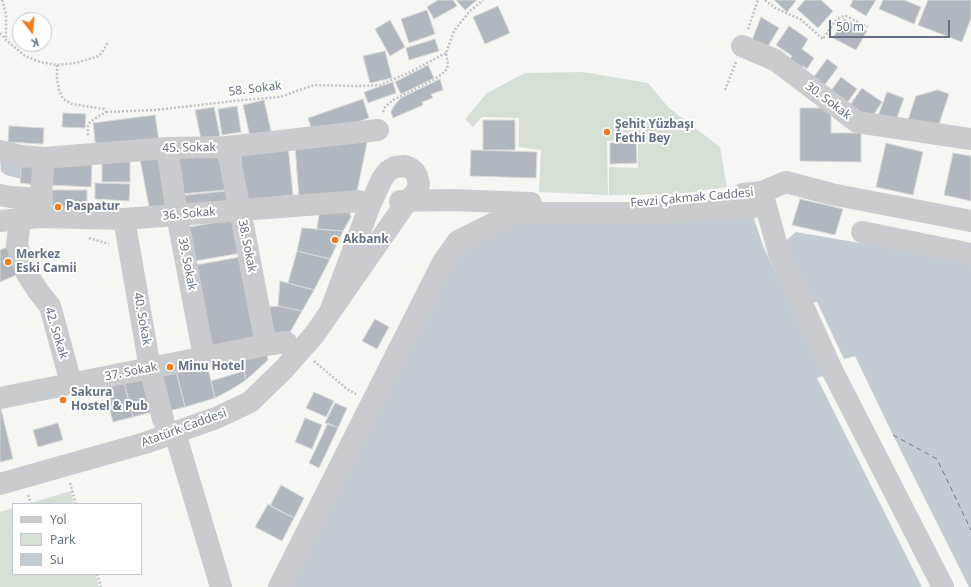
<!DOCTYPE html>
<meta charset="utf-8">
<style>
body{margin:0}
#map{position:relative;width:971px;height:587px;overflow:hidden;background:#f6f7f3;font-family:"Noto Sans",sans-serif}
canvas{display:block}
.legend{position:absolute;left:12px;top:503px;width:130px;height:72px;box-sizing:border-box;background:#fff;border:1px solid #c1c6cf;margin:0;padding:5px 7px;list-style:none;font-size:12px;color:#647087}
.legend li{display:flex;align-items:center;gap:8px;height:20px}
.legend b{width:20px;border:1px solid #c1c6cf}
.north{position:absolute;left:12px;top:12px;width:40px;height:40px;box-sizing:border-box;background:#fff;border:1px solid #c1c6cf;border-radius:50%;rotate:164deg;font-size:11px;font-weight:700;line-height:16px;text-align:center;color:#647087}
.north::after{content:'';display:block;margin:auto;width:14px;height:18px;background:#ef7b1c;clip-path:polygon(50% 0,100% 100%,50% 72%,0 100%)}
.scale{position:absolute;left:829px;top:20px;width:121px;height:18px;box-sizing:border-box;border:2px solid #647087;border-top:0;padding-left:5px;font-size:12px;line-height:14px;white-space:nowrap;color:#647087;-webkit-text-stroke:3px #fff;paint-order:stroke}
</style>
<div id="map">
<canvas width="971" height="587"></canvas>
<ul class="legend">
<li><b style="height:5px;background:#c9cbcf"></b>Yol</li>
<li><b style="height:11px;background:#d6dfd4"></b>Park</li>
<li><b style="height:11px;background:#c4ccd3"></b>Su</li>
</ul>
<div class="north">K</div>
<div class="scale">50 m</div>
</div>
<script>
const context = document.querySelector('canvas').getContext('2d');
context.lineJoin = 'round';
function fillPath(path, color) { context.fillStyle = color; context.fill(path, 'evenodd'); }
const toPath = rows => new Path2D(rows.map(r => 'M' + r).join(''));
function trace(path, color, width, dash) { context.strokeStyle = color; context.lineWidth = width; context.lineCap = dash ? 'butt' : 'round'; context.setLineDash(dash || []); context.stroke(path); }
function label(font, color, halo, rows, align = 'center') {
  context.font = font + ' "Noto Sans",sans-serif'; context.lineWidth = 4; context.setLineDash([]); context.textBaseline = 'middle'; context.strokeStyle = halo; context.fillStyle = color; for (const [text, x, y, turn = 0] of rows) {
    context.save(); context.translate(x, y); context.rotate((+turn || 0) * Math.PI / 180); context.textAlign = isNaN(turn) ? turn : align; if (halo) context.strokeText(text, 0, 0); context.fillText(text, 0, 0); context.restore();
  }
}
const green = toPath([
 [583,72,648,83,668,107,720,147,727,187,678,194,609,195,609,167,638,168,638,141,607,141,608,195,539,192,541,150,519,147,519,118,482,117,473,127,465,119,487,93,525,73],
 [71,491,74,504,27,504],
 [13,508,13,574,95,574,99,587,0,587,0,512]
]);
const water = toPath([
 [0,155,22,159,21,179,6,175,1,171],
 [753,216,764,248,783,243,796,232,971,262,971,587,289,587,459,253,519,220]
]);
const pier = toPath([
 [783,243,810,303,817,302,844,359,855,356,893,435,969,587,922,587,817,378,825,375,764,248]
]);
const ferry = toPath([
 [893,435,937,459,971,530]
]);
const building = toPath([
 [438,0,453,0,457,6,434,19,427,7,438,0],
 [456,0,477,0,465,10,456,0],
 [774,0,794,0,796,1,787,12,774,0],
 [805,0,821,0,833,11,818,28,797,9,805,0],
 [853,0,876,0,866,16,850,6,853,0],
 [883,0,904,0,921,7,914,24,879,9,883,0],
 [928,0,971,0,971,18,962,42,918,25,928,0],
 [498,6,510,33,485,44,473,17,498,6],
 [427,10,435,34,409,43,401,19,427,10],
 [761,17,779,28,765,51,751,43,761,17],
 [844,19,867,31,856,50,833,38,844,19],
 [390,20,405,47,390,56,375,29,390,20],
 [789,26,808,39,802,49,814,58,807,69,803,66,798,73,786,65,792,56,776,45,789,26],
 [435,39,439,51,409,60,406,48,435,39],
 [385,51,392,78,370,83,363,56,385,51],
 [827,59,838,67,824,86,813,78,827,59],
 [428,65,434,78,401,94,395,82,428,65],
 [841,77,857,89,847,103,830,92,841,77],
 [440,79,443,90,431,94,433,98,422,102,423,105,393,118,391,112,394,106,401,98,440,79],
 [393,82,396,93,368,103,364,92,393,82],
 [862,88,882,102,868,123,847,109,862,88],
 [938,90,949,94,936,133,907,123,916,96,938,90],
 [887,92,904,98,895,123,878,116,887,92],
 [363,99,369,118,314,137,308,118,363,99],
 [264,100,272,136,251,141,243,105,264,100],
 [237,106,241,132,222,135,218,109,237,106],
 [214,107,220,136,201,139,195,110,214,107],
 [800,108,831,108,831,133,861,133,861,162,800,161,800,108],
 [63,113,86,114,85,128,62,127,63,113],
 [155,115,159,141,96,149,93,123,155,115],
 [483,120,515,120,515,150,483,150,483,120],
 [9,126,44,128,43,144,8,142,9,126],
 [368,138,357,191,299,198,295,145,368,138],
 [636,141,637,163,610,164,610,143,636,141],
 [886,143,923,152,913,195,876,187,886,143],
 [288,146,293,195,246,200,240,151,288,146],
 [471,150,537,152,536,178,470,176,471,150],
 [221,151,225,190,181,194,177,155,221,151],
 [953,153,971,156,971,201,944,195,953,153],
 [102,154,130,154,130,182,102,182,102,154],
 [162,155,172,208,150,212,140,159,162,155],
 [22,159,40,161,37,185,20,183,22,159],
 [49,161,92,163,91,187,48,185,49,161],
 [95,183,130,184,129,201,95,199,95,183],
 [52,190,87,190,87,207,52,207,52,190],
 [226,191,228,206,179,212,177,196,226,191],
 [800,199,843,209,835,235,792,225,800,199],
 [320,209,349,209,351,217,343,231,317,229,320,209],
 [236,219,241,253,195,261,189,227,236,219],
 [302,228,343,231,330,259,297,251,302,228],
 [10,246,21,273,0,282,0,250,10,246],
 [297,251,330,259,314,290,288,283,297,251],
 [246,256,261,340,212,349,196,265,246,256],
 [280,281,314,290,302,311,278,306,280,281],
 [278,306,302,311,290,332,268,338,262,308,278,306],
 [375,319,389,327,377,349,362,341,375,319],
 [265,347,268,360,246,380,239,353,265,347],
 [206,360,215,398,185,407,175,367,206,360],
 [175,367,185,407,168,411,158,371,175,367],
 [244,371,246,380,232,389,215,398,211,381,244,371],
 [146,373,156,411,133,417,123,379,146,373],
 [123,379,133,417,113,422,103,384,123,379],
 [314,392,334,401,326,417,306,408,314,392],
 [335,403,347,408,338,428,325,423,335,403],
 [0,405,13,459,0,462,0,405],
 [305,418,322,425,312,449,295,442,305,418],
 [58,423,63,440,38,447,33,430,58,423],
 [328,423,338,428,319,468,309,463,328,423],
 [281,485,304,498,294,518,270,506,281,485],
 [268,504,294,518,282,541,255,527,268,504]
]);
const path = toPath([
 [2,0,6,14,6,40],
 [765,0,775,8,800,19,823,39,836,20,841,17,846,16,868,27],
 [748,29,758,0],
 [0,33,6,40,25,56,40,62,57,65,76,63,99,56,103,51,108,42],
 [57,65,57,79,59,90,63,99,72,104,104,109,106,112,90,122,88,126,88,137],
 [725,90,736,62],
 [106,112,155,110,243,100,280,97,314,85,357,86,380,85,408,73,446,53],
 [383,112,385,107,393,100,433,80,442,74,447,69,448,64,446,53,454,31,469,12,483,0],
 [89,238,109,244],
 [314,361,347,389,356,394],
 [70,483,76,504],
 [28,495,31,504],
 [97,574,101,587]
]);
const minor = toPath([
 [742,46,775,60,857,122,971,139],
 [227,147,240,210,266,345],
 [167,148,177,215,204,357],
 [0,151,21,156,44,158,167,148,227,147,378,130],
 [762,192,779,253,832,370,943,587],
 [743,194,762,192,786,182,831,194,971,221],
 [0,195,11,197,42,199],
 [400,201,450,200,531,203],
 [39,217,44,158],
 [20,219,17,245,27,274,38,291,50,306,71,383],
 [124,219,150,368,163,419],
 [0,221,39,217,124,219,359,201],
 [862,232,971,254],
 [0,398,266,345,286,342],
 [175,433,221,587],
 [0,484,145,443,216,418,250,402,284,369,314,335,408,200,416,193,419,184,417,176,414,171,410,168,405,166,395,167,388,171,382,179,370,205,330,312],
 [279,587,443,262,458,241,514,213,641,213,751,208,765,203]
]);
const markers = [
 [607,132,4,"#ef7b1c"],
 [58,207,4,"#ef7b1c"],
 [335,240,4,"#ef7b1c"],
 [8,262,4,"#ef7b1c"],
 [170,367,4,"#ef7b1c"],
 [63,400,4,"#ef7b1c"]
];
const streetNames = [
 ["58. Sokak",255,89,-7],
 ["30. Sokak",828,101,37],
 ["45. Sokak",189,148,-1],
 ["Fevzi Çakmak Caddesi",692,198,-5],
 ["36. Sokak",189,214,-5],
 ["38. Sokak",247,246,79],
 ["39. Sokak",187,264,79],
 ["40. Sokak",142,319,80],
 ["42. Sokak",56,333,73],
 ["37. Sokak",131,372,-11],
 ["Atatürk Caddesi",184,428,-20]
];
const poiNames = [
 ["Şehit Yüzbaşı",615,125],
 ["Fethi Bey",615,139],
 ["Paspatur",66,207],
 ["Akbank",343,240],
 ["Merkez",16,255],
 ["Eski Camii",16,269],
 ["Minu Hotel",178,367],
 ["Sakura",71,393],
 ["Hostel & Pub",71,407]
];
fillPath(green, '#d6dfd4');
fillPath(water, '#c4ccd3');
fillPath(pier, '#f6f7f3');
trace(ferry, '#64788a', 1, [5, 4]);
fillPath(building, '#b1b7be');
trace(building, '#d8d9d6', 1);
trace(path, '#c0c1c4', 2.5, [2, 2]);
trace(minor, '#c9cbcf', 22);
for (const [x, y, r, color] of markers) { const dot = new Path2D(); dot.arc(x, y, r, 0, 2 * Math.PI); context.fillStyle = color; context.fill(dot); trace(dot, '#fff', 1.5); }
label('12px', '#647087', '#fff', streetNames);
label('bold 12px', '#647087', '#fff', poiNames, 'left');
</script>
